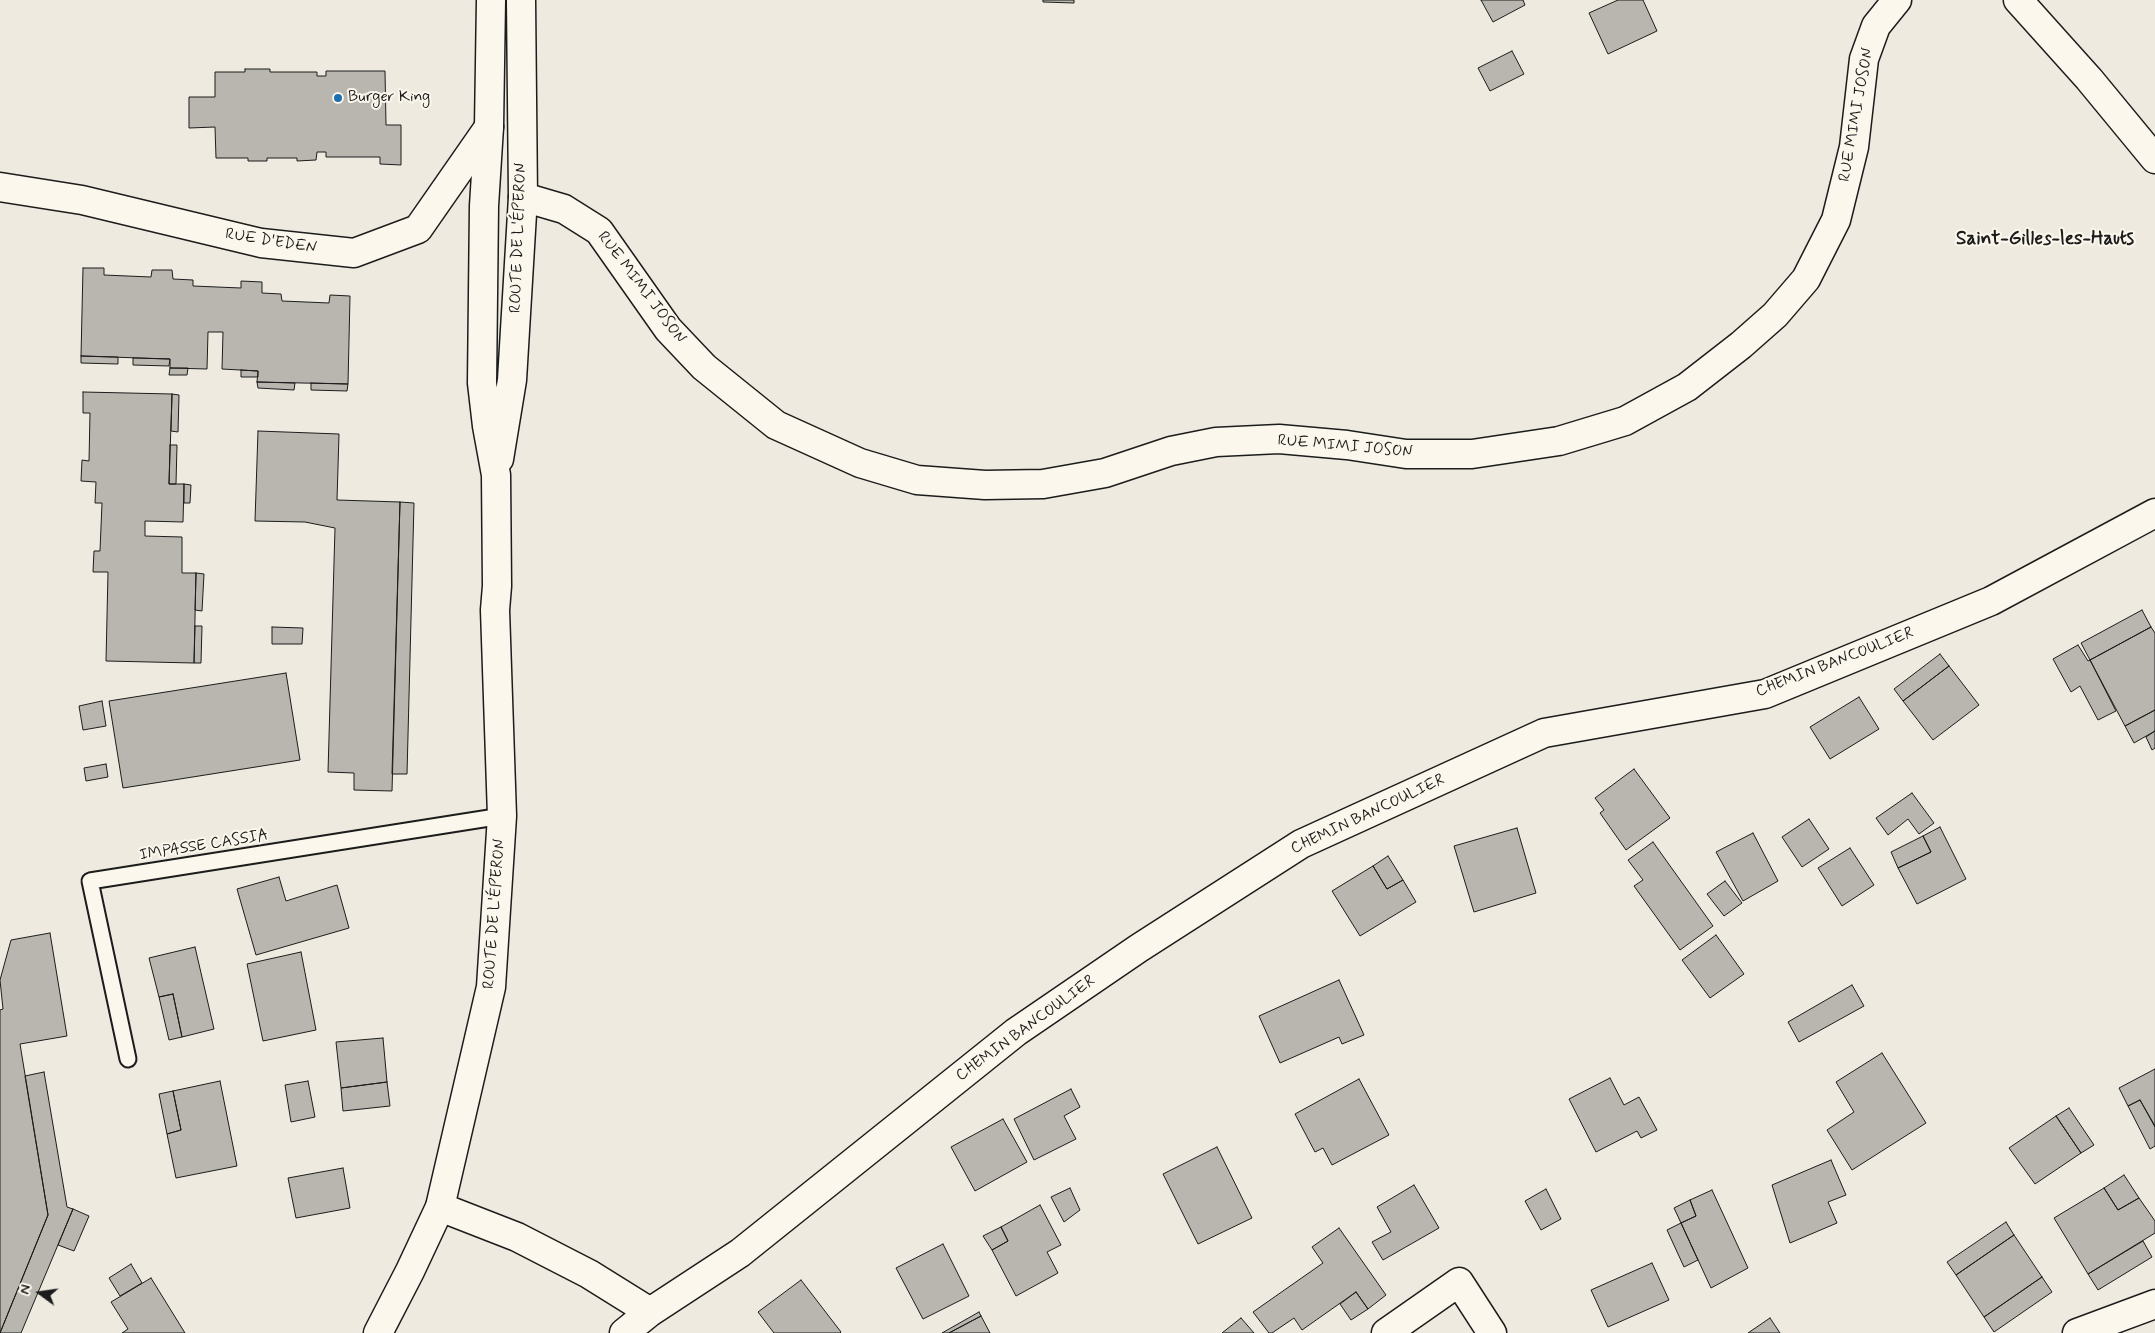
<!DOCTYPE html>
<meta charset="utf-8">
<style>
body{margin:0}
#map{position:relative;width:2155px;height:1333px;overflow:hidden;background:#eeeadf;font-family:Mynerve,sans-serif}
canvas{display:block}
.north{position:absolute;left:15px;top:1268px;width:50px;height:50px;-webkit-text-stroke:4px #fbf7ec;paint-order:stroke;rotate:284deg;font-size:14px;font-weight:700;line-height:20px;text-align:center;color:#1c1c1c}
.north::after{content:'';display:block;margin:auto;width:18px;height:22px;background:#1c1c1c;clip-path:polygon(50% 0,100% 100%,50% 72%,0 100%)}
</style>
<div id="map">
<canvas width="2155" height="1333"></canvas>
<div class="north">N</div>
</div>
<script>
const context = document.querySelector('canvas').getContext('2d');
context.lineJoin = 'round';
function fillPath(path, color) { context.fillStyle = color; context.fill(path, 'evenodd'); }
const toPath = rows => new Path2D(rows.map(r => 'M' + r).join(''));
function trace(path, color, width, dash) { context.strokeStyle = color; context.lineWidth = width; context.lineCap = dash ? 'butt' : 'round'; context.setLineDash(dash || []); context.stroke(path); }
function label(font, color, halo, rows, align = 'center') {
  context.font = font + ' Mynerve,sans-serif'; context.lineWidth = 4; context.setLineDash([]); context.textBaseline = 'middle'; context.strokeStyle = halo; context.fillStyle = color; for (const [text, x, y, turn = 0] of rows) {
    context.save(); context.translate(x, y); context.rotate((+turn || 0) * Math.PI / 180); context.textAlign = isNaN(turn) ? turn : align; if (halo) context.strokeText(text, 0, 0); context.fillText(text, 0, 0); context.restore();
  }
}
const building = toPath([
 [1043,0,1074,0,1074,3,1043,2,1043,0],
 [1481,0,1523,0,1525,5,1493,22,1481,0],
 [1618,0,1643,0,1657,31,1608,54,1589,13,1618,0],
 [1512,51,1524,74,1490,91,1478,68,1512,51],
 [245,69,270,69,270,72,317,72,317,76,326,76,326,71,385,71,386,125,401,125,401,165,380,164,380,157,326,157,326,152,317,152,316,160,297,161,297,158,267,158,267,161,248,161,248,158,216,158,215,127,189,128,189,97,215,97,215,72,245,72,245,69],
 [83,268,104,268,104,275,151,277,152,270,172,270,173,279,193,280,193,286,241,288,241,281,262,282,262,293,281,294,282,301,329,303,330,295,350,296,348,384,257,382,258,371,222,369,223,332,208,332,207,369,170,368,170,359,81,356,83,268],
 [81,356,118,357,118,364,81,363,81,356],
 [133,358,170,359,169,366,133,365,133,358],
 [170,368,188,368,187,375,169,375,170,368],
 [241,370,258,371,258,377,241,377,241,370],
 [257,382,295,383,294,390,258,388,257,382],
 [311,383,348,384,347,391,311,390,311,383],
 [83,392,172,394,169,484,184,484,183,522,145,521,145,536,182,537,182,573,196,573,194,663,106,661,108,572,93,572,94,551,100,551,102,503,95,503,96,482,81,481,82,460,89,461,90,413,83,413,83,392],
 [172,394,179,395,178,432,171,431,172,394],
 [258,431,339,434,337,500,400,502,392,791,354,790,354,773,328,772,335,528,305,522,255,521,258,431],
 [170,445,177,445,176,484,169,484,170,445],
 [184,484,191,485,190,503,184,503,184,484],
 [400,502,414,503,407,774,392,774,400,502],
 [196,573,204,574,202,611,195,610,196,573],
 [2142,610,2151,627,2090,660,2081,643,2142,610],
 [195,626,202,626,201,663,194,663,195,626],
 [272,627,303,628,302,644,272,644,272,627],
 [2151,627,2155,633,2155,710,2125,726,2090,660,2151,627],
 [2078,645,2088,661,2090,660,2116,711,2098,720,2080,686,2071,692,2053,659,2078,645],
 [1940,654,1949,666,1903,701,1894,689,1940,654],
 [1949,666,1979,705,1933,740,1903,701,1949,666],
 [286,673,300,760,123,788,109,701,286,673],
 [1859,697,1879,729,1830,759,1810,727,1859,697],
 [102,701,106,726,83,730,79,706,102,701],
 [2155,710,2155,731,2134,743,2125,726,2155,710],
 [2155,731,2155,748,2152,750,2146,737,2155,731],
 [106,764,108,777,86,781,84,768,106,764],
 [1634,769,1670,818,1626,850,1600,813,1604,810,1595,798,1634,769],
 [1912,793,1934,823,1919,834,1908,819,1888,835,1876,818,1912,793],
 [1809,819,1829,849,1802,867,1782,837,1809,819],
 [1940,827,1966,879,1917,904,1898,868,1931,852,1923,836,1940,827],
 [1517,828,1536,893,1474,912,1454,846,1517,828],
 [1753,833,1778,881,1743,901,1716,852,1753,833],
 [1923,836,1931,852,1898,868,1891,852,1923,836],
 [1653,842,1713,926,1680,950,1634,886,1643,880,1628,860,1653,842],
 [1850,848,1874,885,1842,906,1818,868,1850,848],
 [1388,856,1403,880,1387,889,1373,866,1388,856],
 [1373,866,1387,889,1403,880,1416,902,1360,936,1332,891,1373,866],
 [279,877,286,901,337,885,349,928,256,955,237,889,279,877],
 [1725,881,1742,903,1724,916,1707,894,1725,881],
 [50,933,67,1036,20,1044,48,1215,0,1333,0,1010,3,1009,0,980,11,940,50,933],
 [1716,935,1744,974,1710,998,1682,960,1716,935],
 [195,947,214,1029,182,1037,173,994,159,997,149,958,195,947],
 [301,952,316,1030,263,1041,247,964,301,952],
 [1339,980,1364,1035,1342,1044,1339,1037,1280,1063,1259,1016,1339,980],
 [1852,985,1864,1006,1799,1042,1788,1022,1852,985],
 [173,994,182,1037,169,1040,159,997,173,994],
 [383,1038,387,1082,341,1088,336,1042,383,1038],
 [1882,1053,1926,1123,1852,1170,1827,1130,1854,1112,1836,1082,1882,1053],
 [2155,1069,2155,1127,2140,1100,2128,1106,2119,1088,2155,1069],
 [44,1072,67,1207,73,1209,21,1333,0,1333,48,1215,25,1076,44,1072],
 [1610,1078,1624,1105,1639,1097,1657,1130,1641,1138,1637,1131,1596,1152,1569,1099,1610,1078],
 [1359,1079,1389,1135,1332,1165,1323,1148,1315,1152,1295,1114,1359,1079],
 [220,1081,237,1166,176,1178,167,1134,181,1130,173,1091,220,1081],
 [308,1081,315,1117,291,1122,285,1085,308,1081],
 [387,1082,390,1106,343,1111,341,1088,387,1082],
 [1071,1089,1080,1107,1064,1116,1076,1139,1034,1160,1014,1119,1071,1089],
 [173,1091,181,1130,167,1134,159,1094,173,1091],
 [2140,1100,2155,1126,2155,1146,2150,1149,2128,1106,2140,1100],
 [2069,1108,2094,1145,2081,1153,2056,1116,2069,1108],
 [2056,1116,2081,1153,2035,1184,2009,1148,2056,1116],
 [1003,1119,1027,1162,975,1191,951,1147,1003,1119],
 [1217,1147,1252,1218,1198,1244,1163,1174,1217,1147],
 [1831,1160,1846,1195,1828,1202,1837,1223,1790,1243,1772,1185,1831,1160],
 [343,1168,350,1208,296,1218,288,1178,343,1168],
 [2124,1175,2139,1198,2118,1210,2104,1188,2124,1175],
 [1414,1185,1439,1228,1383,1260,1372,1242,1391,1232,1377,1207,1414,1185],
 [1070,1188,1080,1210,1064,1222,1051,1197,1070,1188],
 [2104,1188,2118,1210,2139,1198,2155,1221,2155,1233,2088,1274,2054,1218,2104,1188],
 [1546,1189,1561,1219,1541,1230,1525,1201,1546,1189],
 [1712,1190,1748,1268,1711,1288,1681,1223,1696,1216,1690,1200,1712,1190],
 [1690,1200,1696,1216,1681,1223,1674,1208,1690,1200],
 [1040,1205,1061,1245,1047,1252,1058,1273,1016,1296,992,1250,1008,1241,1001,1227,1040,1205],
 [73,1209,89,1216,74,1251,58,1245,73,1209],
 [2006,1222,2014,1235,1956,1275,1947,1262,2006,1222],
 [1681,1223,1698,1260,1684,1267,1667,1230,1681,1223],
 [1001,1227,1008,1241,992,1250,983,1236,1001,1227],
 [1339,1228,1386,1295,1368,1309,1356,1292,1302,1330,1294,1318,1272,1333,1269,1333,1253,1312,1323,1263,1312,1247,1339,1228],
 [2014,1235,2042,1277,1984,1317,1956,1275,2014,1235],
 [2143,1241,2152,1257,2098,1290,2088,1274,2143,1241],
 [943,1244,969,1296,923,1319,896,1268,943,1244],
 [1652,1263,1669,1300,1608,1327,1591,1290,1652,1263],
 [131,1264,142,1283,120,1296,109,1278,131,1264],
 [2042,1277,2052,1292,1994,1332,1984,1317,2042,1277],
 [151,1278,185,1333,122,1333,128,1329,111,1302,151,1278],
 [801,1280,841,1332,840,1333,774,1333,758,1312,801,1280],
 [1356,1292,1368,1309,1351,1320,1340,1304,1356,1292],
 [979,1312,981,1316,949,1333,942,1333,979,1312],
 [981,1316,990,1333,949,1333,981,1316],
 [1241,1318,1254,1333,1222,1333,1241,1318],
 [1770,1318,1780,1333,1748,1333,1770,1318]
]);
const lane = toPath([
 [128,1059,90,881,502,816]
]);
const street = toPath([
 [2018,0,2089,79,2155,159],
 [0,187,82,200,261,243,354,253,418,229,489,127],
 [523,197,564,209,599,231,668,329,704,367,776,425,860,463,917,480,985,485,1043,484,1105,473,1171,451,1216,442,1279,439,1347,445,1406,454,1472,454,1559,441,1625,421,1687,387,1741,345,1775,315,1806,279,1836,220,1854,147,1864,59,1876,26,1897,0],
 [440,1207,517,1237,589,1274,650,1312],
 [624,1333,650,1312,740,1253,1016,1032,1139,948,1301,844,1544,733,1765,694,1991,601,2155,513],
 [1386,1333,1459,1282,1492,1333]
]);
const secondary = toPath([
 [499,459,512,380,523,197,521,0],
 [378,1333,410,1271,440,1207,491,987,502,816,495,610,497,586,496,475,487,426,482,383,484,206,489,127,491,0],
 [2077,1333,2155,1304]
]);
const markers = [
 [338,98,5,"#1f6fb2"]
];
const poiNames = [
 ["Burger King",348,98]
];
const streetNames = [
 ["RUE MIMI JOSON",1857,115,-80],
 ["ROUTE DE L'ÉPERON",519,238,-88],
 ["RUE D'EDEN",271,242,9],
 ["RUE MIMI JOSON",641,288,53],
 ["RUE MIMI JOSON",1345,447,5],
 ["CHEMIN BANCOULIER",1835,663,-21],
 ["CHEMIN BANCOULIER",1368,815,-25],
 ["IMPASSE CASSIA",204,846,-9],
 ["ROUTE DE L'ÉPERON",495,914,-86],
 ["CHEMIN BANCOULIER",1026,1029,-36]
];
const quarterNames = [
 ["Saint-Gilles-les-Hauts",2045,240]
];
fillPath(building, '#b9b6af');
trace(building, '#1c1c1c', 1);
trace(lane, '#1c1c1c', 19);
trace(street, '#1c1c1c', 31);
trace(secondary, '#1c1c1c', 31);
trace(lane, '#fbf7ec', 15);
trace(street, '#fbf7ec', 28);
trace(secondary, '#fbf7ec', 28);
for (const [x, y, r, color] of markers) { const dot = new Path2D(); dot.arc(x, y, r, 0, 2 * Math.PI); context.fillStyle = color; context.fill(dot); trace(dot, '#fbf7ec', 2); }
label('16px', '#1c1c1c', '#fbf7ec', poiNames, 'left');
label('16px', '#1c1c1c', '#fbf7ec', streetNames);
label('bold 19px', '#1c1c1c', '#fbf7ec', quarterNames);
</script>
